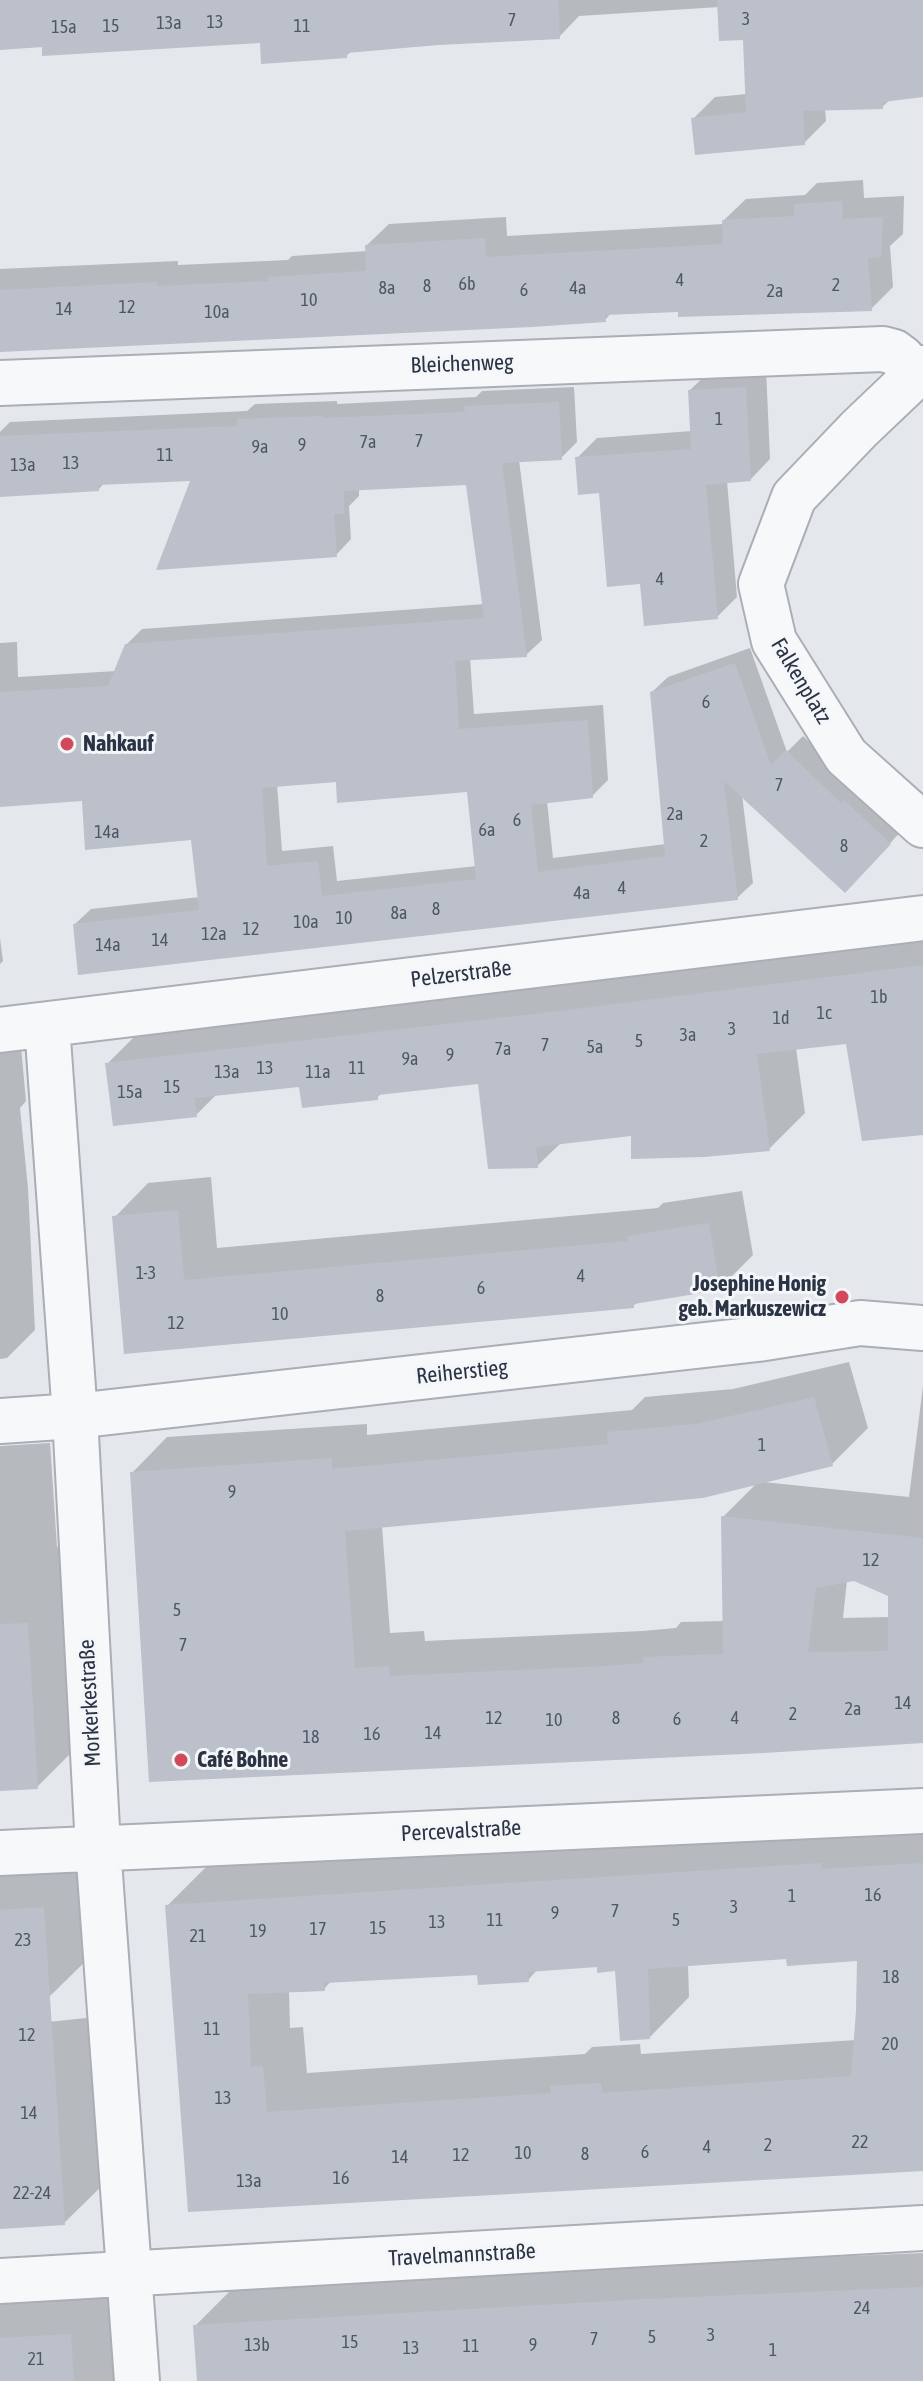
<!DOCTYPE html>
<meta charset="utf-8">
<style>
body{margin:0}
canvas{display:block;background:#e4e7ec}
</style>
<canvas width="923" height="2381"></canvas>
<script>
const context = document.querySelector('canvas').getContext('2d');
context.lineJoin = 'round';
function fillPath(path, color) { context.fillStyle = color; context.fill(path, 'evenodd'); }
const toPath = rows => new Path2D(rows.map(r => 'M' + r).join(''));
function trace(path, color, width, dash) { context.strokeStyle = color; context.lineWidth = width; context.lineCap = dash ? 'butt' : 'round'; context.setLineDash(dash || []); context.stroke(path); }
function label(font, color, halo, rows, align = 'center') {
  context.font = font + ' "Asap Condensed",sans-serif'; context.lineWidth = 6; context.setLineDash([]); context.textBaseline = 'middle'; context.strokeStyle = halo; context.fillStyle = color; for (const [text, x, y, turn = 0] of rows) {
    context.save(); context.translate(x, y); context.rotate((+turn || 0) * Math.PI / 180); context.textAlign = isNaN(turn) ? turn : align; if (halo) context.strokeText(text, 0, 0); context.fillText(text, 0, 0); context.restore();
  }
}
const shadow = toPath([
 [0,0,923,0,923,94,892,98,882,107,825,108,826,121,804,143,693,119,715,97,747,94,745,38,719,7,579,16,559,37,353,50,346,56,261,41,0,48],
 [863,180,864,198,904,196,903,234,890,246,893,287,871,309,612,312,605,320,0,350,0,269,178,261,178,265,288,260,292,256,367,251,367,245,389,224,506,217,507,236,724,224,724,220,746,199,805,195,817,183],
 [766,368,770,459,750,480,727,481,737,597,717,617,642,582,600,491,577,458,597,438,692,431,690,390,711,370],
 [574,387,577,442,561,458,519,460,542,640,526,655,470,658,474,714,603,705,608,780,592,796,547,801,553,858,666,844,652,692,668,677,750,648,787,752,803,736,858,789,905,827,861,875,742,795,753,883,737,898,75,924,91,909,200,897,193,838,84,799,0,805,0,643,17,642,18,677,116,671,126,645,142,629,485,604,468,483,359,488,359,496,349,506,351,539,336,555,193,478,105,482,98,490,0,495,0,432,10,422,247,411,255,404,337,401,337,404,476,397,482,391],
 [338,779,469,789,477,866,337,881,333,846,282,851,277,784],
 [923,934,923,1133,848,1042,796,1048,805,1113,769,1149,633,1134,562,1142,537,1166,480,1082,382,1092,377,1098,301,1085,217,1094,196,1115,107,1064,143,1028],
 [0,938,3,961,0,964],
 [21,1047,26,1101,20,1108,28,1188,35,1330,7,1358,0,1359,0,1049],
 [211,1177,217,1248,658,1208,663,1203,742,1191,753,1255,719,1289,639,1301,633,1306,126,1351,115,1217,148,1183],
 [849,1362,868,1428,832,1464,763,1482,909,1497,923,1386,923,1742,151,1780,132,1473,167,1437,367,1424,367,1435,632,1410,645,1397,733,1389],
 [758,1482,723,1517,725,1621,681,1622,676,1628,642,1631,425,1641,424,1631,390,1633,382,1526],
 [855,1579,890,1594,890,1617,843,1618,847,1580],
 [50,1443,57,1547,62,1546,72,1752,37,1787,0,1789,0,1446],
 [860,1824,923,1827,923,2169,190,2209,167,1906,207,1866],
 [788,1957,859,1959,856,2040,641,2054,640,2044,592,2047,585,2054,307,2073,303,2027,290,2028,289,1990,324,1989,332,1980,479,1972,528,1980,538,1969,599,1965,617,1969,650,2037,689,1997,688,1964],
 [85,1866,92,1955,50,1996,0,1999,0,1871],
 [96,2017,106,2182,64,2223,0,2227,0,2027],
 [923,2253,923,2381,198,2381,195,2326,231,2290,683,2263],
 [111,2294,118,2381,0,2381,0,2300]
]);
const building = toPath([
 [0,0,558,0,560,39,438,45,347,53,347,58,261,64,260,43,42,56,42,47,0,50],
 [717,0,923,0,923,97,883,102,883,109,803,111,805,145,695,155,691,118,746,112,743,40,719,41],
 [842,201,843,219,883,217,881,257,868,258,872,311,678,317,678,312,605,315,606,322,532,327,0,352,0,290,157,282,157,286,269,281,268,277,366,271,365,245,485,238,486,257,723,244,722,220,794,216,794,204],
 [746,387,751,481,706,485,718,619,644,626,640,584,607,587,599,493,578,495,575,457,691,449,688,390],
 [559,402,562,460,502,463,527,657,455,661,459,729,588,720,593,798,531,805,538,872,665,856,650,692,735,663,771,765,786,750,841,803,844,800,891,844,845,893,724,781,738,900,78,975,73,924,199,910,191,840,85,850,82,801,0,807,0,692,108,686,125,644,484,618,466,485,344,491,344,514,334,514,337,557,156,570,190,481,98,485,99,491,0,497,0,436,237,426,237,419,322,416,322,418,465,412,464,406],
 [336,782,337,803,467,792,476,879,322,896,318,861,267,866,262,788],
 [923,965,923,1135,862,1141,846,1044,757,1054,770,1151,704,1157,631,1159,631,1136,536,1147,538,1168,488,1169,478,1084,378,1095,378,1100,302,1108,299,1087,195,1098,197,1117,113,1126,105,1063,568,1010],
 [178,1210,184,1280,628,1241,627,1236,709,1223,720,1290,634,1304,634,1308,124,1354,112,1216],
 [814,1397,833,1466,703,1498,345,1531,355,1668,389,1666,390,1676,605,1666,644,1663,643,1657,723,1654,721,1516,923,1538,923,1743,764,1753,149,1782,130,1472,332,1458,332,1469,608,1444,607,1432,696,1424],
 [854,1581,888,1596,888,1651,808,1652,816,1588],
 [28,1623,38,1789,0,1791,0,1624],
 [821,1863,821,1869,923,1863,923,2171,188,2212,165,1905],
 [786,1959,787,1966,857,1961,856,2011,851,2076,602,2093,601,2083,550,2086,551,2093,267,2112,263,2066,251,2067,248,1994,325,1991,324,1983,477,1975,478,1985,529,1982,528,1972,597,1967,597,1973,615,1971,620,2041,650,2039,648,1969],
 [44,1907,65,2225,0,2229,0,1910],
 [923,2287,923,2381,197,2381,193,2325,645,2299],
 [71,2334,74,2381,0,2381,0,2338]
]);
const minor = toPath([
 [923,368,859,429,794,497,761,584,774,641,846,756,923,825],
 [0,383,883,349,894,352,902,358,915,374],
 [47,1025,75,1416,98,1847,137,2381],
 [0,1030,923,918],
 [0,1421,75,1416,758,1339,860,1323,923,1328],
 [0,1853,923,1811],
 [0,2281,923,2228]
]);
const markers = [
 [67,744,8,"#d1495b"],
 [842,1297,8,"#d1495b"],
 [181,1760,8,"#d1495b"]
];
const numberNames = [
 ["3",746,19],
 ["7",512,20],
 ["13",215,22],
 ["13a",169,23],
 ["15",111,26],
 ["11",302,26],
 ["15a",64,27],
 ["4",680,280],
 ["6b",467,284],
 ["2",836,285],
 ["8",427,286],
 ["8a",387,288],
 ["4a",578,288],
 ["6",524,290],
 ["2a",775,291],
 ["10",309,300],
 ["12",127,307],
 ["14",64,309],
 ["10a",217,312],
 ["1",719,419],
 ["7",419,441],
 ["7a",368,442],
 ["9",302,445],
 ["9a",260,447],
 ["11",165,455],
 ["13",71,463],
 ["13a",23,465],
 ["4",660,579],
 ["6",706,702],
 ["7",779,785],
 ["2a",675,814],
 ["6",517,820],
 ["6a",487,830],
 ["14a",107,832],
 ["2",704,841],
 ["8",844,846],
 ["4",622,888],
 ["4a",582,893],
 ["8",436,909],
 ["8a",399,913],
 ["10",344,918],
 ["10a",306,922],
 ["12",251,929],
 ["12a",214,934],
 ["14",160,940],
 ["14a",108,945],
 ["1b",879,997],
 ["1c",824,1013],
 ["1d",781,1018],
 ["3",732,1029],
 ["3a",688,1035],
 ["5",639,1041],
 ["7",545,1045],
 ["5a",595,1047],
 ["7a",503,1049],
 ["9",450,1055],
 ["9a",410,1059],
 ["13",265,1068],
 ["11",357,1068],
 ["13a",227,1072],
 ["11a",318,1072],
 ["15",172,1087],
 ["15a",130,1092],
 ["1-3",146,1273],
 ["4",581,1276],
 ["6",481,1288],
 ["8",380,1296],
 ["10",280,1314],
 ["12",176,1323],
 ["1",762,1445],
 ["9",232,1492],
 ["12",871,1560],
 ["5",177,1610],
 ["7",183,1645],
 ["14",903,1703],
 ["2a",853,1709],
 ["2",793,1714],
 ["12",494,1718],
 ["8",616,1718],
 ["4",735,1718],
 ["6",677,1719],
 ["10",554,1720],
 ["14",433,1733],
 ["16",372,1734],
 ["18",311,1737],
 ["16",873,1895],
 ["1",792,1896],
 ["3",734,1907],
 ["7",615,1911],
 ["9",555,1913],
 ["11",495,1920],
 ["5",676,1920],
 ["13",437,1922],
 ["15",378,1928],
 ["17",318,1929],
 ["19",258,1931],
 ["21",198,1936],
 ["23",23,1940],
 ["18",891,1977],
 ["11",212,2029],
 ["12",27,2035],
 ["20",890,2044],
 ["13",223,2098],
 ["14",29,2113],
 ["22",860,2142],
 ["2",768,2145],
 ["4",707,2147],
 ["6",645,2152],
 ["10",523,2153],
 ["8",585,2154],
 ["12",461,2155],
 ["14",400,2157],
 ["16",341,2178],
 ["13a",249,2181],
 ["22-24",32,2193],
 ["24",862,2308],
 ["3",711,2335],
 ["5",652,2337],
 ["7",594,2339],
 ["15",350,2342],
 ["13b",257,2345],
 ["9",533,2345],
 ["11",471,2346],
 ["13",411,2348],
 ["1",773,2350],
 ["21",36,2359]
];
const streetNames = [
 ["Bleichenweg",462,364,-2],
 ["Falkenplatz",801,681,59],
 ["Pelzerstraße",461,974,-7],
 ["Reiherstieg",462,1372,-6],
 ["Morkerkestraße",90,1703,-93],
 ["Percevalstraße",461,1831,-3],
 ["Travelmannstraße",462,2255,-3]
];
const poiNames = [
 ["Nahkauf",83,744],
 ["Josephine Honig",826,1284,"right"],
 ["geb. Markuszewicz",826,1309,"right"],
 ["Café Bohne",197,1760]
];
fillPath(shadow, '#0003');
fillPath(building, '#bbc0ca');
trace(minor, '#a9aeb7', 48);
trace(minor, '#f7f8fa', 44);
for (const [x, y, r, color] of markers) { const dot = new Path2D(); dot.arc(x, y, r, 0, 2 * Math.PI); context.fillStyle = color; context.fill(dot); trace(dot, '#f4f6f9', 3); }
label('18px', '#4f5766', null, numberNames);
label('22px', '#2b3445', '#f4f6f9', streetNames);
label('bold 22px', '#2b3445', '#f4f6f9', poiNames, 'left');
</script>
